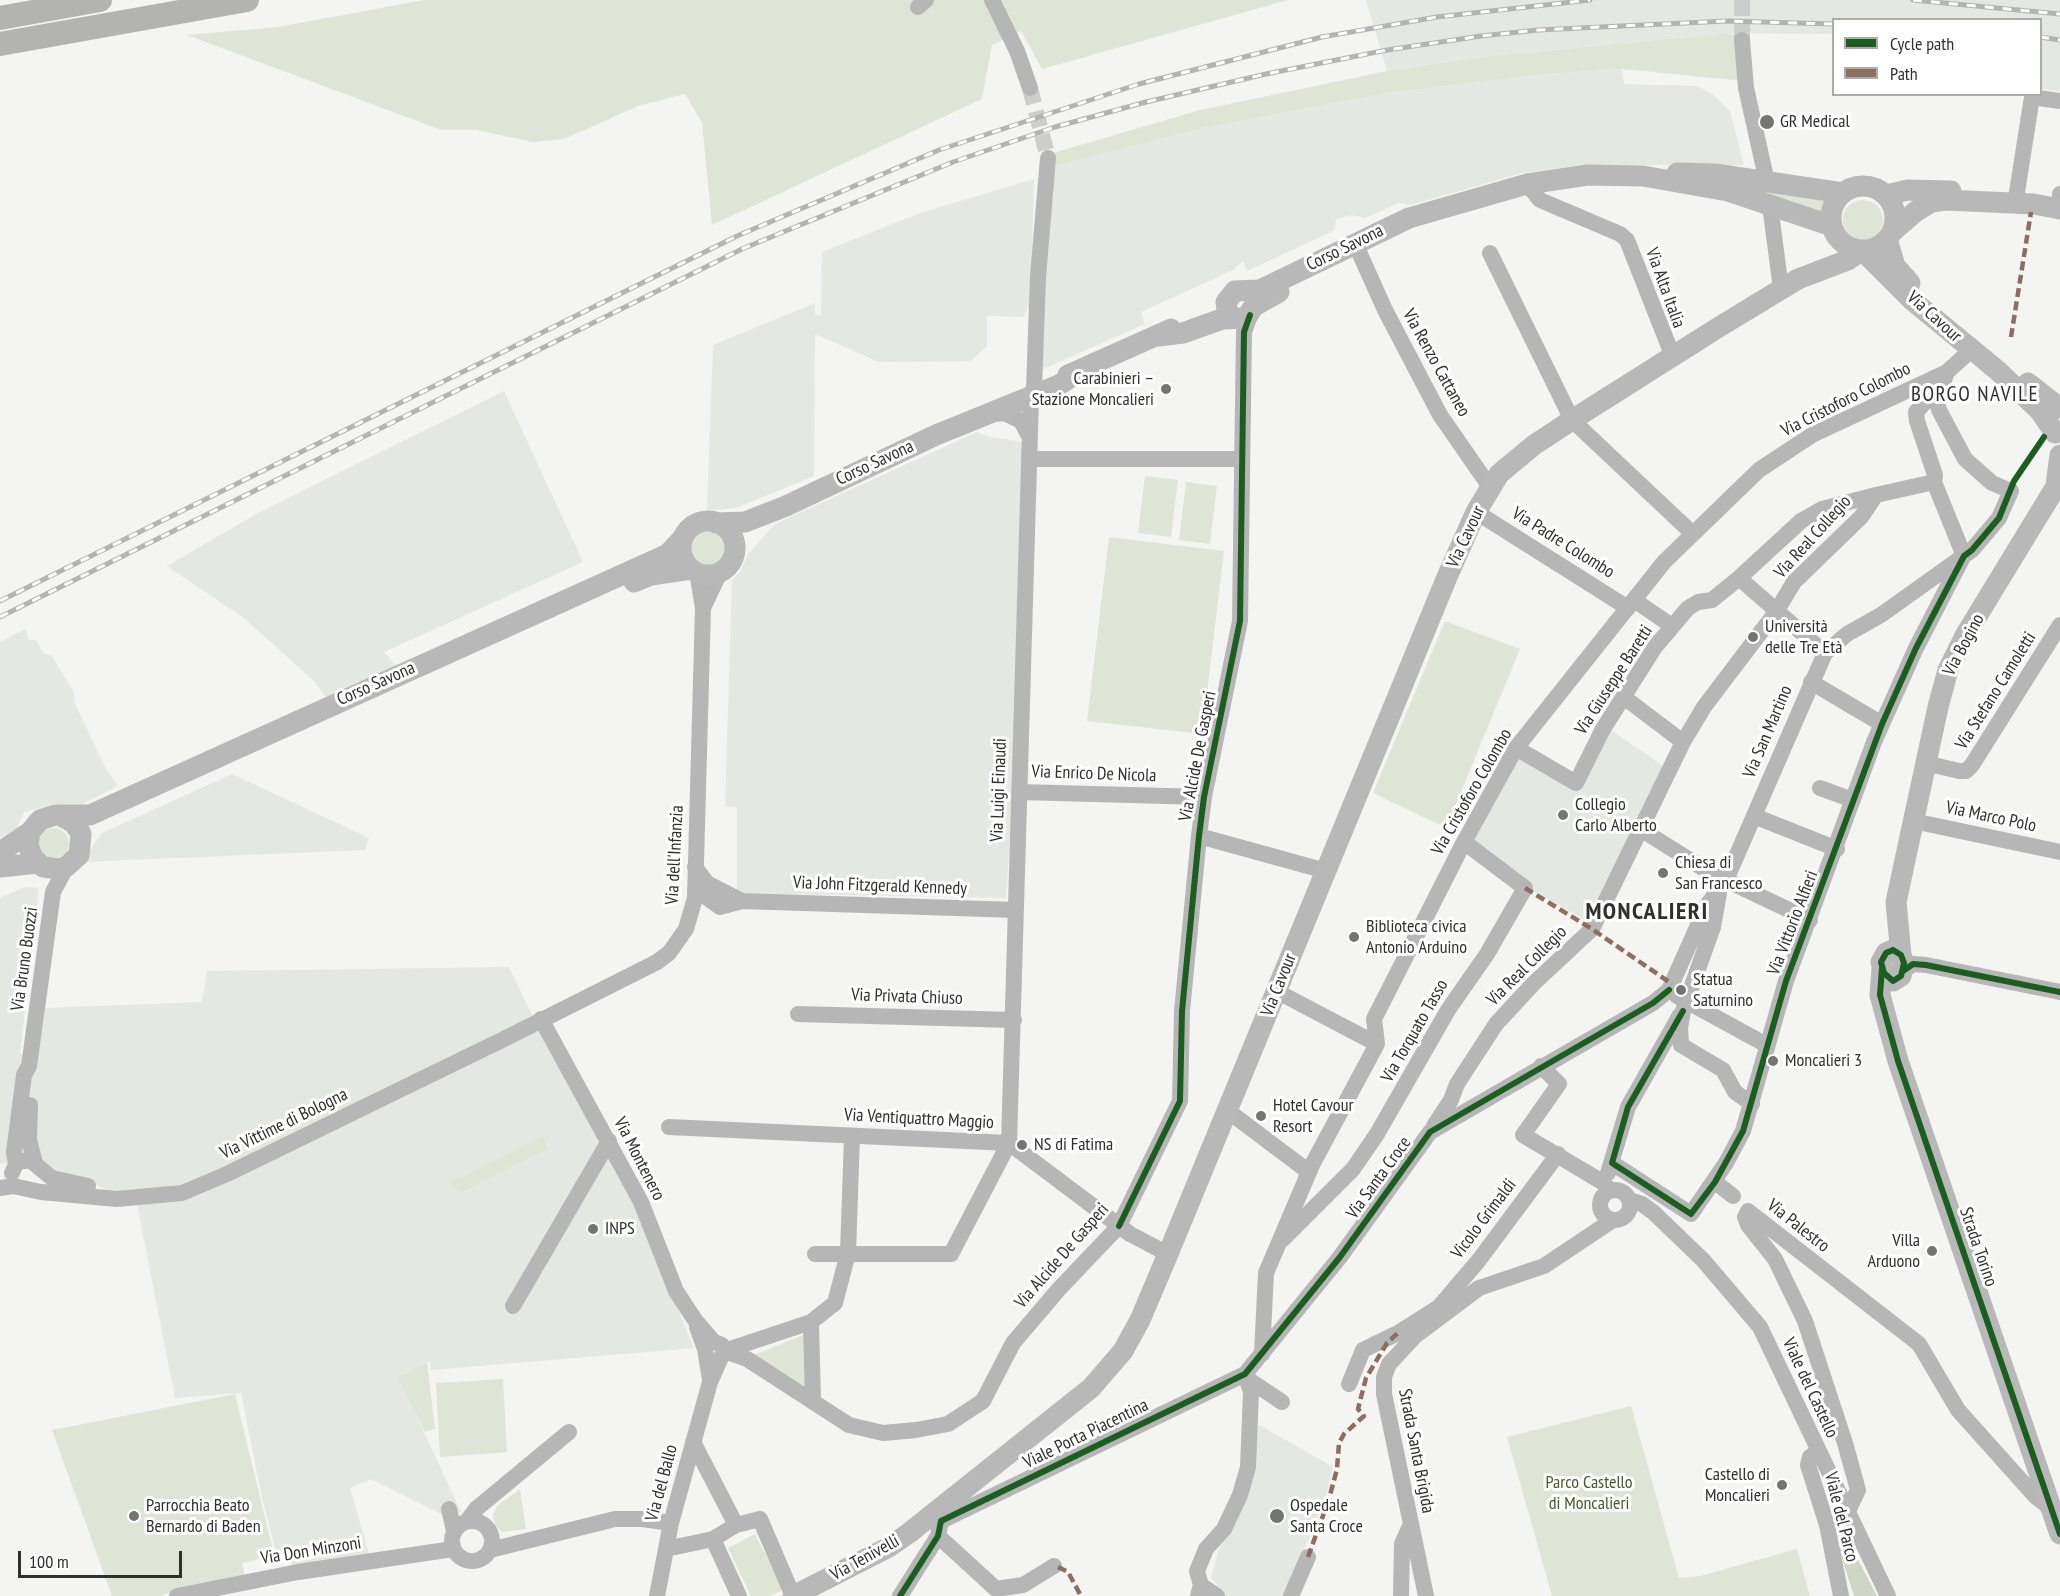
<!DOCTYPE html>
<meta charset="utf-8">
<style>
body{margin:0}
#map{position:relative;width:2060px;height:1596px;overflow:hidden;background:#f4f4f3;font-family:"PT Sans Narrow",sans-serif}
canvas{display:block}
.legend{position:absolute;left:1832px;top:18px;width:210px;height:78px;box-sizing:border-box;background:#fff;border:2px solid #acacab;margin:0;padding:8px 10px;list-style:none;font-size:18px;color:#2f2f2e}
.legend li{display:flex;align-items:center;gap:12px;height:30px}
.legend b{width:30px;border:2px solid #acacab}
.scale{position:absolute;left:18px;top:1551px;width:164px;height:27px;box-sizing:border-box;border:3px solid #2f2f2e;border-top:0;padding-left:8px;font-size:18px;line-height:21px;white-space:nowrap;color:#2f2f2e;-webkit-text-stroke:4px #fff;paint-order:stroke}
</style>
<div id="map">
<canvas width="2060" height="1596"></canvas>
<ul class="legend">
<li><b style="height:8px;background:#1b5e20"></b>Cycle path</li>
<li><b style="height:8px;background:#8d6e63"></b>Path</li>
</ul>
<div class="scale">100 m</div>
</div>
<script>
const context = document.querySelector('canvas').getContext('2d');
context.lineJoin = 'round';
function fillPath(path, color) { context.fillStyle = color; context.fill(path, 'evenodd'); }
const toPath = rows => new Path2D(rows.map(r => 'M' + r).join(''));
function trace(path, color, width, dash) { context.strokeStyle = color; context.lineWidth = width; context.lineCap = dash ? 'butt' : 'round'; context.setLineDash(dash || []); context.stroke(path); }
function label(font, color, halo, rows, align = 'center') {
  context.font = font + ' "PT Sans Narrow",sans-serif'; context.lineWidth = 6; context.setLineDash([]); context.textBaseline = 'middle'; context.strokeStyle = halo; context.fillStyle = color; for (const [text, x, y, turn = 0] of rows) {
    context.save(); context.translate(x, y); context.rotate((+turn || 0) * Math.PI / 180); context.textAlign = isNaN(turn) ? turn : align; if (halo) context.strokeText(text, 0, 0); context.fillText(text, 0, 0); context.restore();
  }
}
const built = toPath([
 [1366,0,2060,0,2060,91,2041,89,2040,20,1834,20,1833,34,1729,33,1490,56,1387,71],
 [1622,69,1624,84,1697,86,1714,95,1730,111,1744,165,1583,165,1522,173,1411,205,1399,203,1365,218,1352,215,1336,219,1335,229,1331,232,1247,271,1243,261,1233,270,1141,312,1145,324,1041,370,1045,216,1056,166,1204,128,1387,93,1549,74],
 [1034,179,1031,301,1024,317,987,316,987,346,971,361,879,362,815,334,814,476,736,508,707,511,713,345,815,303,815,315,821,315,822,252,920,213],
 [504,391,583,562,384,652,397,667,327,699,315,682,244,618,167,566,258,513],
 [977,432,989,437,1026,442,1018,721,1006,898,737,893,737,807,725,807,732,580,741,570,748,554,775,524],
 [25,629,29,640,36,640,43,653,52,656,73,691,75,704,105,767,118,786,74,808,54,804,24,812,16,830,0,838,0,642],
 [1608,728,1666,768,1588,922,1524,885,1469,844,1517,752,1575,785],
 [232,774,369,838,365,850,82,862,102,833],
 [25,887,39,888,20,1054,38,1052,45,1008,202,1002,207,971,509,967,539,1029,638,1212,694,1348,431,1370,429,1361,398,1376,461,1512,443,1515,371,1479,350,1488,369,1554,292,1567,289,1550,276,1552,262,1498,241,1393,175,1398,137,1204,97,1185,63,1175,39,1158,0,1164,0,898],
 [1253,1425,1261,1426,1333,1467,1326,1497,1285,1596,1226,1596,1211,1578,1218,1552,1244,1494]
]);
const green = toPath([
 [424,0,1288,0,1042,69,1021,31,992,45,982,99,712,225,702,123,685,94,638,106,564,139,533,142,476,130,441,130,187,35,278,27],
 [1729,33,1737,37,1744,81,1622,69,1549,74,1387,93,1204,128,1056,166,1053,153,1200,110,1387,71,1490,56],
 [1718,184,1790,193,1827,202,1822,214],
 '1843 220a20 20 0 1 1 40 0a20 20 0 1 1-40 0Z',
 [1145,476,1178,480,1171,537,1138,533],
 [1186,482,1217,486,1210,544,1179,540],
 '690 549a19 19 0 1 1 38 0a19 19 0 1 1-38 0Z',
 [1109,537,1224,551,1202,734,1087,721],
 [1445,621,1520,649,1446,828,1373,793],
 '39 843a15 15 0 1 1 30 0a15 15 0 1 1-30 0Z',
 [543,1136,548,1151,542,1151,460,1193,452,1182],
 [808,1333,810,1395,754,1355],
 [427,1362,435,1429,425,1432,397,1377],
 [503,1379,507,1452,440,1457,436,1383],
 [235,1394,274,1555,242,1563,245,1577,182,1587,161,1596,112,1596,52,1430],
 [1631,1406,1679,1578,1700,1576,1797,1549,1810,1596,1552,1596,1507,1437],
 [520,1489,526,1529,502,1532,495,1525,493,1514,497,1506],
 [755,1534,784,1590,769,1596,751,1596,728,1548]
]);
const forest = toPath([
 [1843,1531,1877,1596,1854,1596,1839,1549]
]);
const minorTunnel = toPath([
 [1742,0,1742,40],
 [1030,88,1048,158]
]);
const minor = toPath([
 [992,0,1017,51,1030,88],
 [918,7,926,0],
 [1742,40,1746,88,1767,182],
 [1527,184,1540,200,1620,234,1627,240,1673,357],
 [2017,192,2032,97,2060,101],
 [2060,198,2060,194],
 [1770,205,1781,289],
 [1359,252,1385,310,1440,415,1490,487],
 [1490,253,1572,420,1693,534],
 [1034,388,1038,277,1048,158],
 [994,414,1005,413,1021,421,1030,438],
 [1029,459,1242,459],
 [1934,482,1964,556],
 [1476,512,1628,608],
 [1739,578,1825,653],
 [1634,600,1672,626],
 [703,608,720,572],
 [1811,682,1882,724],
 [1625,698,1683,742],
 [1516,748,1576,783,1603,729,1655,647,1688,608,1698,602,1712,600,1739,578,1801,521,1822,509,1876,495],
 [1925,763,1959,771,1966,771,1972,765,2060,625],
 [1820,788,1853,800],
 [1019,792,1204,797],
 [1754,816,1837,849],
 [1913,821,2060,852],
 [1642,830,1709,872,1810,920],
 [1199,836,1326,871],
 [695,867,707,883,742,901,1016,910],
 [695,889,720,907,742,901],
 [1719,893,1713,927,1683,1011,1680,1028,1681,1045,1723,1070,1735,1092,1752,1104],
 [1903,971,1913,964,1926,965,2060,992],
 [1276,991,1377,1044],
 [1677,996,1761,1042,1768,1043],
 [798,1014,1014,1020],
 [541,1019,641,1202,676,1291,695,1320,714,1342,722,1345,724,1351],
 [1541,1066,1559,1084,1523,1135,1604,1183,1610,1191],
 [30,1105,29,1140,35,1163],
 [1228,1111,1309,1172],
 [1434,1126,1451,1100,1457,1084,1496,1024,1534,983,1592,929,1683,742,1704,707,1776,612,1794,582,1861,517,1876,495,1934,482,1935,475,1917,421,1916,412,1941,385],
 [669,1127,1009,1143,1130,1234,1168,1254],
 [1612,1163,1691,1214,1726,1163,1743,1131,1786,981,1874,742,1916,648,1963,557],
 [16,1164,14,1152,24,1075,29,1066,53,892,67,866],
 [12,1173,17,1162,30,1160,52,1178,88,1186],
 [1608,1173,1628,1107,1680,1015],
 [1715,1182,1733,1196],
 [0,1188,13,1186,41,1192,117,1199,182,1193,227,1174,506,1038,657,962,669,953,686,929,695,898,703,608,697,572],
 '1600 1205a15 15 0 1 1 30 0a15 15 0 1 1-30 0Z',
 [1629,1200,1642,1204,1653,1212,1703,1260,1760,1327,1888,1596],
 [1283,1239,1353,1169,1377,1134,1448,1010,1487,954,1525,888,1464,842],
 [815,1254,951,1254,1009,1143,1031,398],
 [513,1306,609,1141],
 [811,1322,813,1402],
 [697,1327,705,1349,710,1380],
 [724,1351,747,1359,849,1425,883,1433,916,1430,948,1424,983,1401,1013,1343,1059,1289,1119,1226,1180,1101,1182,1011,1199,836,1204,797,1240,621,1244,332,1250,315],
 [724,1351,811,1322,835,1303,848,1253,852,1136],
 [1262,1354,1266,1273,1312,1165,1377,1044,1374,1019,1464,842,1516,748,1664,562,1759,470,1812,435,1947,372],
 [1249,1380,1282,1402],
 [1349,1384,1363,1350,1398,1333,1439,1307,1479,1260,1558,1154],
 [693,1442,736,1525],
 [1818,1451,1810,1457,1808,1465,1827,1525,1841,1596],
 [449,1509,454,1531],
 [1847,1513,1858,1490,1845,1443,1805,1321,1775,1259,1748,1225,1745,1217,1748,1211,1919,1344,1958,1410,2035,1496,2050,1508],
 '452 1541a20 20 0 1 1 40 0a20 20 0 1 1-40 0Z',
 [467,1521,476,1509,569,1432],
 [941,1521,1245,1374,1340,1257,1430,1132,1653,1003,1669,990,1707,905,1726,880,1825,653,1847,634,1881,615,1972,550,1999,518,2011,491,1992,483,1965,459,1939,410,1937,400,1947,372,1971,350],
 [938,1536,996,1589,1023,1585,1054,1566],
 [666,1549,713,1539],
 [490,1550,615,1519,642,1519,671,1523],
 [1201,1585,1217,1596],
 [177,1596,298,1572,453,1549],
 [657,1596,671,1523,710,1382,724,1351],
 [739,1596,713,1539,736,1525,760,1519,793,1596],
 [900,1596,938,1536,940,1525],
 [1198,1596,1201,1585,1197,1571,1206,1549,1224,1529,1240,1495,1248,1467,1251,1392,1245,1374],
 [1291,1596,1308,1557],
 [1401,1596,1402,1544,1410,1526],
 [1426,1596,1384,1394,1384,1377,1389,1364,1415,1336,1479,1288,1544,1266,1613,1220]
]);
const major = toPath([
 [1677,173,1715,174,1843,193],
 '1831 218a32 32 0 1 1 64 0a32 32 0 1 1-64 0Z',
 [1886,195,1908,190,1951,191],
 [1892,232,1915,212,1931,202,1946,200,2033,204,2060,209],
 [1887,239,1895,266,1910,283],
 [1862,250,1913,301,1997,370,2040,411,2055,433],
 [1232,317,1227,310,1226,302,1235,291,1260,290,1409,218,1527,184,1588,175,1643,176,1728,191,1832,226],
 [1159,336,1183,333,1222,319,1246,318,1254,306,1279,292],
 [1068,375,1171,329],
 [2028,383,2060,408],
 [2056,485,2060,455],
 '681 548a27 27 0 1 1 54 0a27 27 0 1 1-54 0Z',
 [716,523,745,522,786,506,936,435,1059,385,1080,371],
 [634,582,651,575,691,569],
 [63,817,74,823,81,834,79,855,67,866,59,869,43,867,33,858,28,845,30,832,40,820,55,815,90,815,668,554,683,538],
 [0,852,30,832],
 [0,867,38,863],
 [1893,950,1901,955,1904,963,1901,976,1893,981,1884,973,1881,962,1886,953,1893,950],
 [1901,955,1896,902,1938,707,1948,670,1966,634,2060,480],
 [1882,968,1880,995,1898,1061,2060,1534],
 [793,1596,889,1547,909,1533,1091,1388,1123,1351,1140,1320,1168,1254,1447,577,1476,512,1499,474,1534,445,1572,420,1719,327,1798,279,1848,260,1862,250]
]);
const highway = toPath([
 [0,18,100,0],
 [0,44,247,0]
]);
const rail = toPath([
 [1913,0,2060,14],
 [2040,37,2060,40],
 [0,601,737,236,939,150,1139,84,1322,37,1437,17,1590,0],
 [0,617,742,249,953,162,1055,127,1146,102,1266,74,1387,50,1481,36,1538,30,1727,21,1834,24]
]);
const quiet = toPath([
 [2011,337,2031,212],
 [1525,888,1592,929,1672,984],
 [1308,1557,1329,1499,1337,1469,1339,1443,1344,1434,1364,1416,1358,1409,1366,1378,1387,1343,1398,1333],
 [1058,1567,1068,1572,1081,1596]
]);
const cycleway = toPath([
 [1893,950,1901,955,1904,963,1901,976,1893,981,1884,973,1881,962,1886,953,1893,950],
 [1882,968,1880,995,1898,1061,2060,1534],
 [1903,971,1913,964,1926,965,2060,992],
 [1683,1011,1628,1107,1612,1163,1691,1214,1715,1182,1743,1131,1786,981,1882,724,1916,648,1964,556,1972,550,1999,518,2014,481,2044,437],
 [1119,1226,1180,1101,1182,1011,1199,836,1204,797,1240,621,1244,332,1250,315],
 [900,1596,938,1536,941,1521,1245,1374,1340,1257,1430,1132,1653,1003,1669,990]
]);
const markers = [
 [1767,122,8,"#747473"],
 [1166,389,6,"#747473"],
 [1753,637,6,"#747473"],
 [1563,815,6,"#747473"],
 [1663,873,6,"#747473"],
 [1354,937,6,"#747473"],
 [1681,990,6,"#747473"],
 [1773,1061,6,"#747473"],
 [1261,1116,6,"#747473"],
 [1022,1145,6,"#747473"],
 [593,1229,6,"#747473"],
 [1932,1251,6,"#747473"],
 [1782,1485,6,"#747473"],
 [134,1516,6,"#747473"],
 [1277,1516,8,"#747473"]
];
const poiNames = [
 ["GR Medical",1780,122],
 ["Carabinieri –",1154,379,"right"],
 ["Stazione Moncalieri",1154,400,"right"],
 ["Università",1765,627],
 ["delle Tre Età",1765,648],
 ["Collegio",1575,805],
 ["Carlo Alberto",1575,826],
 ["Chiesa di",1675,863],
 ["San Francesco",1675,884],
 ["Biblioteca civica",1366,927],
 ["Antonio Arduino",1366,948],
 ["Statua",1693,980],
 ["Saturnino",1693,1001],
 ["Moncalieri 3",1785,1061],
 ["Hotel Cavour",1273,1106],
 ["Resort",1273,1127],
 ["NS di Fatima",1034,1145],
 ["INPS",605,1229],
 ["Villa",1920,1241,"right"],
 ["Arduono",1920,1262,"right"],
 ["Castello di",1770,1475,"right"],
 ["Moncalieri",1770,1496,"right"],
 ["Parrocchia Beato",146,1506],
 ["Bernardo di Baden",146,1527],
 ["Ospedale",1290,1506],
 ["Santa Croce",1290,1527]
];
const streetNames = [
 ["Corso Savona",1345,248,-26],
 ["Via Alta Italia",1665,288,70],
 ["Via Cavour",1934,317,42],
 ["Via Renzo Cattaneo",1436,363,61],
 ["Via Cristoforo Colombo",1846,400,-27],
 ["Corso Savona",875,463,-25],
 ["Via Cavour",1466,537,-65],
 ["Via Real Collegio",1813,537,-48],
 ["Via Padre Colombo",1563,543,32],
 ["Via Bogino",1964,645,-62],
 ["Via Giuseppe Baretti",1614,680,-57],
 ["Corso Savona",376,684,-24],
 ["Via Stefano Camoletti",1996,691,-58],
 ["Via San Martino",1768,732,-67],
 ["Via Alcide De Gasperi",1198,756,-79],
 ["Via Enrico De Nicola",1094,774,2],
 ["Via Luigi Einaudi",999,790,-88],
 ["Via Cristoforo Colombo",1472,792,-60],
 ["Via Marco Polo",1991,817,12],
 ["Via dell'Infanzia",675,855,-87],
 ["Via John Fitzgerald Kennedy",880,886,2],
 ["Via Vittorio Alfieri",1793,923,-69],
 ["Via Bruno Buozzi",25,959,-82],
 ["Via Real Collegio",1527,966,-45],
 ["Via Cavour",1279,985,-68],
 ["Via Privata Chiuso",907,997,2],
 ["Via Torquato Tasso",1415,1031,-60],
 ["Via Ventiquattro Maggio",919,1119,3],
 ["Via Vittime di Bologna",284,1124,-26],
 ["Via Montenero",639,1159,63],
 ["Via Santa Croce",1379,1178,-54],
 ["Vicolo Grimaldi",1484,1219,-53],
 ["Via Palestro",1798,1226,38],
 ["Strada Torino",1978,1247,71],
 ["Via Alcide De Gasperi",1062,1256,-49],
 ["Viale del Castello",1810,1388,65],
 ["Viale Porta Piacentina",1086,1434,-26],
 ["Strada Santa Brigida",1416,1451,79],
 ["Via del Ballo",662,1483,-75],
 ["Viale del Parco",1841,1517,76],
 ["Via Don Minzoni",311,1551,-9],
 ["Via Tenivelli",865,1558,-29]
];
const parkNames = [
 ["Parco Castello",1589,1483],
 ["di Moncalieri",1589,1504]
];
const quarterNames = [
 ["BORGO NAVILE",1975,395]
];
const districtNames = [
 ["MONCALIERI",1647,912]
];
fillPath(built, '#e5e8e2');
fillPath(green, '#dfe5d6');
fillPath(forest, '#cfd6c6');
trace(minorTunnel, '#cdcdcc', 16, [16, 8]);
trace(minor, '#b5b6b5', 16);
trace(major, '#b8b8b8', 21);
trace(highway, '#b3b3b2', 24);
trace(rail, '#b3b3b3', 5);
trace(rail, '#fff', 3, [9]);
trace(quiet, '#8d6e63', 4.5, [9, 4.5]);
trace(cycleway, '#1b5e20', 6);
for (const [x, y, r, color] of markers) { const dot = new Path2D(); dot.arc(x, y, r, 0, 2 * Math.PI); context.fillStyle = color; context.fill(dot); trace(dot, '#fff', 2); }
label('18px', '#2f2f2e', '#fff', poiNames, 'left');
label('18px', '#2f2f2e', '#fff', streetNames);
label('18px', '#485a2d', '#fff', parkNames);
context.letterSpacing = '1.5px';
label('21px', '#2f2f2e', '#fff', quarterNames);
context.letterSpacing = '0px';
context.letterSpacing = '1.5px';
label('bold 24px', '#2f2f2e', '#fff', districtNames);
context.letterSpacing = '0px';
</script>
